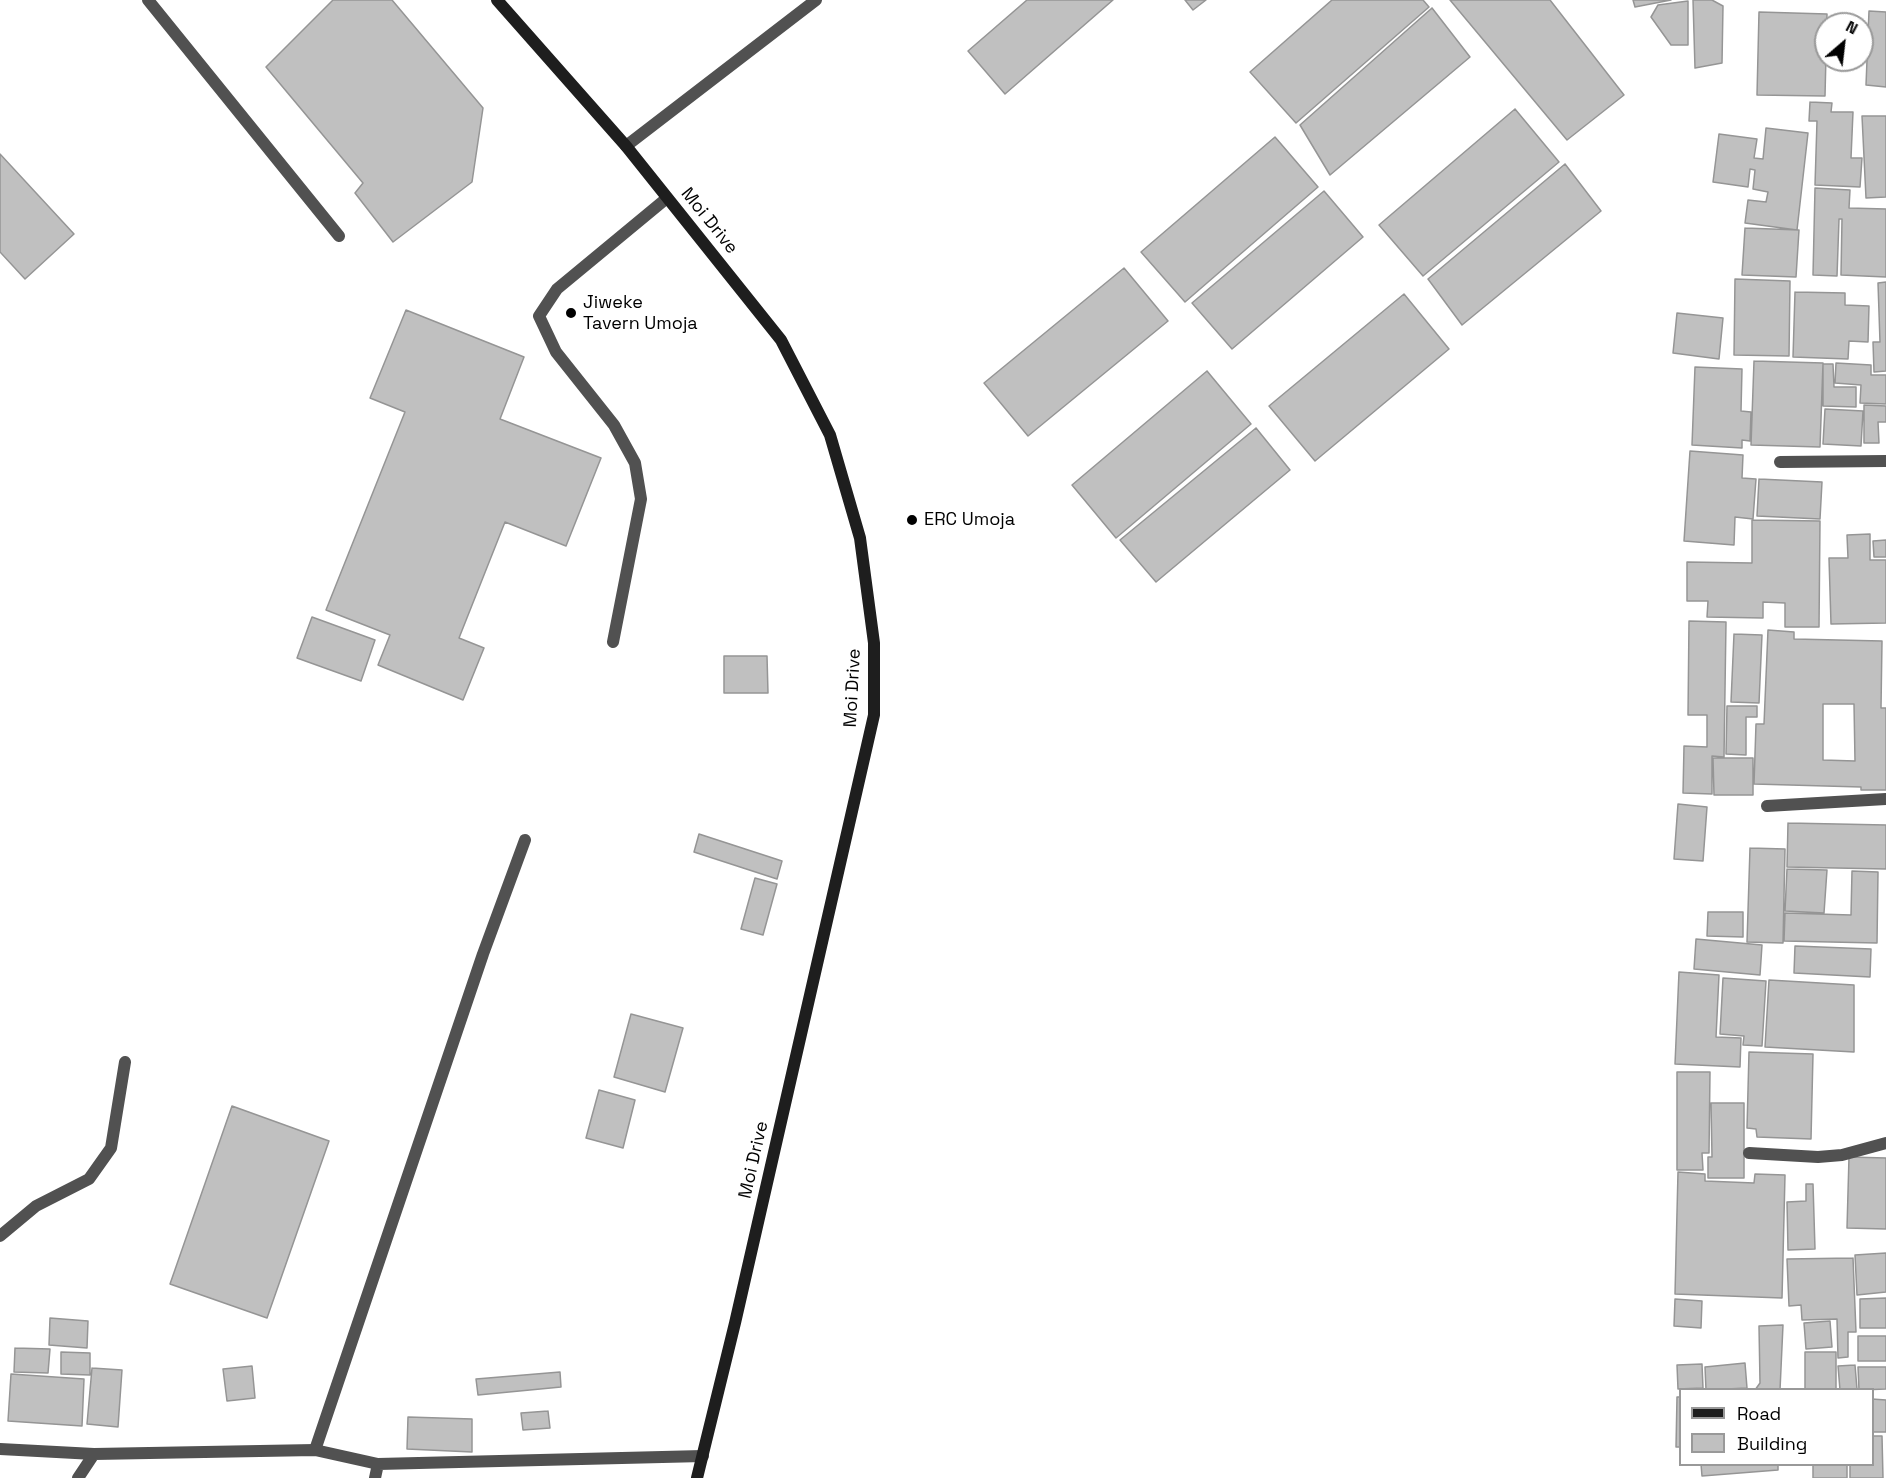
<!DOCTYPE html>
<style>
body{margin:0}
#map{position:relative;width:1886px;height:1478px;overflow:hidden;background:#fff;font-family:"Space Grotesk",sans-serif}
canvas{display:block}
.legend{position:absolute;left:1679px;top:1388px;width:195px;height:78px;box-sizing:border-box;background:#fff;border:2px solid #999;margin:0;padding:8px 10px;list-style:none;font-size:18px;color:#000}
.legend li{display:flex;align-items:center;gap:12px;height:30px}
.legend b{width:30px;border:2px solid #999}
.north{position:absolute;left:1814px;top:12px;width:60px;height:60px;box-sizing:border-box;background:#fff;border:2px solid #999;border-radius:50%;rotate:28deg;font-size:16px;font-weight:700;line-height:24px;text-align:center;color:#000}
.north::after{content:'';display:block;margin:auto;width:21px;height:27px;background:#000;clip-path:polygon(50% 0,100% 100%,50% 72%,0 100%)}
</style>
<div id="map">
<canvas width="1886" height="1478"></canvas>
<ul class="legend">
<li><b style="height:8px;background:#1e1e1e"></b>Road</li>
<li><b style="height:16px;background:#c0c0c0"></b>Building</li>
</ul>
<div class="north">N</div>
</div>
<script>
const context = document.querySelector('canvas').getContext('2d');
context.lineJoin = 'round';
function fillPath(path, color) { context.fillStyle = color; context.fill(path, 'evenodd'); }
const toPath = rows => new Path2D(rows.map(r => 'M' + r).join(''));
function trace(path, color, width, dash) { context.strokeStyle = color; context.lineWidth = width; context.lineCap = dash ? 'butt' : 'round'; context.setLineDash(dash || []); context.stroke(path); }
function label(font, color, halo, rows, align = 'center') {
  context.font = font + ' "Space Grotesk",sans-serif'; context.lineWidth = 5; context.setLineDash([]); context.textBaseline = 'middle'; context.strokeStyle = halo; context.fillStyle = color; for (const [text, x, y, turn = 0] of rows) {
    context.save(); context.translate(x, y); context.rotate((+turn || 0) * Math.PI / 180); context.textAlign = isNaN(turn) ? turn : align; if (halo) context.strokeText(text, 0, 0); context.fillText(text, 0, 0); context.restore();
  }
}
const building = toPath([
 [333,0,392,0,483,108,472,182,393,242,355,193,363,183,266,67,333,0],
 [1027,0,1113,0,1005,94,968,51,1027,0],
 [1185,0,1206,0,1193,10,1185,0],
 [1332,0,1423,0,1429,7,1296,123,1250,72,1332,0],
 [1450,0,1550,0,1624,95,1567,140,1450,0],
 [1633,0,1671,0,1635,7,1633,0],
 [1693,0,1712,0,1723,6,1722,63,1695,68,1693,0],
 [1688,1,1688,45,1671,45,1651,17,1658,5,1688,1],
 [1432,8,1470,57,1330,175,1300,125,1432,8],
 [1869,11,1886,12,1886,87,1866,85,1869,11],
 [1759,12,1827,14,1825,96,1757,95,1759,12],
 [1810,102,1832,103,1831,112,1853,112,1851,158,1862,158,1860,187,1815,185,1817,121,1809,121,1810,102],
 [1515,109,1559,162,1423,276,1379,225,1515,109],
 [1862,116,1886,116,1886,197,1866,198,1862,116],
 [1766,128,1808,133,1797,230,1745,223,1748,200,1766,202,1768,192,1753,189,1755,170,1750,169,1748,187,1713,182,1719,134,1757,139,1754,158,1763,159,1766,128],
 [1275,137,1318,187,1185,302,1141,252,1275,137],
 [0,154,74,234,25,279,0,252,0,154],
 [1565,164,1601,211,1462,325,1428,279,1565,164],
 [1815,188,1850,190,1849,208,1886,209,1886,277,1841,275,1842,219,1839,219,1837,276,1813,275,1815,188],
 [1324,191,1363,237,1232,349,1192,303,1324,191],
 [1745,228,1799,230,1796,277,1742,275,1745,228],
 [1124,268,1168,321,1028,436,984,383,1124,268],
 [1735,279,1790,281,1789,356,1734,355,1735,279],
 [1886,282,1886,371,1874,372,1873,342,1880,342,1878,283,1886,282],
 [1795,292,1845,293,1845,305,1869,306,1868,342,1849,341,1848,359,1793,357,1795,292],
 [1404,294,1449,349,1315,461,1269,406,1404,294],
 [406,310,524,357,500,419,601,458,566,546,505,522,459,638,484,648,463,700,378,665,390,635,326,610,405,412,370,398,406,310],
 [1677,313,1723,318,1719,359,1673,353,1677,313],
 [1754,361,1823,363,1820,447,1751,445,1754,361],
 [1836,363,1871,365,1871,375,1886,375,1886,404,1860,403,1861,385,1835,383,1836,363],
 [1823,364,1833,364,1834,387,1856,387,1856,407,1823,406,1823,364],
 [1695,367,1742,369,1741,411,1751,412,1750,441,1742,440,1742,448,1692,445,1695,367],
 [1207,371,1251,424,1116,538,1072,485,1207,371],
 [1864,405,1886,406,1886,422,1878,422,1879,443,1864,443,1864,405],
 [1825,409,1863,411,1861,446,1823,444,1825,409],
 [1256,428,1290,470,1156,582,1120,540,1256,428],
 [1690,451,1743,455,1742,478,1756,479,1753,519,1735,517,1734,545,1684,541,1690,451],
 [1759,479,1822,482,1820,519,1757,516,1759,479],
 [1752,520,1820,521,1819,627,1785,627,1785,603,1763,602,1763,618,1707,617,1708,601,1687,601,1687,562,1752,563,1752,520],
 [1870,534,1870,560,1886,560,1886,623,1831,624,1829,558,1848,558,1847,535,1870,534],
 [1886,540,1886,557,1874,557,1873,541,1886,540],
 [312,617,375,640,361,681,297,658,312,617],
 [1689,621,1726,622,1724,757,1712,756,1712,794,1683,793,1684,746,1707,747,1707,715,1688,715,1689,621],
 [1768,630,1794,632,1794,639,1882,641,1881,708,1886,708,1886,790,1861,790,1861,787,1754,784,1756,724,1764,724,1768,630],
 [1823,704,1854,704,1855,761,1823,760,1823,704],
 [1734,634,1762,635,1759,703,1731,702,1734,634],
 [724,656,767,656,768,693,724,693,724,656],
 [1727,706,1757,706,1757,717,1746,717,1746,755,1726,754,1727,706],
 [1713,758,1753,758,1753,795,1714,795,1713,758],
 [1678,804,1707,807,1703,861,1674,859,1678,804],
 [1788,823,1886,825,1886,869,1787,867,1788,823],
 [699,834,782,861,777,879,694,852,699,834],
 [1750,848,1785,849,1783,943,1747,942,1750,848],
 [1787,869,1827,870,1824,913,1785,911,1787,869],
 [1852,871,1878,872,1877,943,1784,941,1785,913,1851,915,1852,871],
 [755,878,777,884,763,935,741,929,755,878],
 [1708,912,1743,912,1743,937,1707,936,1708,912],
 [1696,939,1762,945,1760,975,1694,969,1696,939],
 [1795,946,1871,949,1870,977,1794,973,1795,946],
 [1679,972,1719,975,1716,1037,1741,1038,1740,1067,1675,1064,1679,972],
 [1723,978,1766,981,1762,1046,1743,1045,1744,1036,1720,1034,1723,978],
 [1769,980,1854,985,1854,1052,1765,1047,1769,980],
 [631,1014,683,1028,665,1092,614,1077,631,1014],
 [1749,1052,1813,1054,1811,1139,1757,1137,1756,1129,1747,1128,1749,1052],
 [1677,1072,1710,1072,1709,1153,1702,1153,1703,1170,1677,1170,1677,1072],
 [599,1090,635,1100,623,1148,586,1138,599,1090],
 [1711,1103,1744,1103,1744,1178,1708,1178,1708,1157,1712,1157,1711,1103],
 [232,1106,329,1141,267,1318,170,1284,232,1106],
 [1849,1157,1886,1158,1886,1229,1847,1228,1849,1157],
 [1678,1172,1705,1174,1705,1181,1754,1183,1755,1174,1785,1175,1782,1298,1675,1294,1678,1172],
 [1806,1184,1813,1184,1815,1249,1788,1250,1787,1202,1806,1201,1806,1184],
 [1886,1253,1886,1292,1857,1295,1855,1255,1886,1253],
 [1853,1258,1856,1332,1848,1332,1848,1357,1838,1358,1837,1319,1802,1320,1801,1305,1789,1306,1787,1259,1853,1258],
 [1886,1298,1886,1328,1860,1328,1860,1299,1886,1298],
 [1675,1299,1702,1301,1701,1328,1674,1326,1675,1299],
 [50,1318,88,1321,87,1348,49,1345,50,1318],
 [1830,1321,1832,1347,1806,1349,1804,1323,1830,1321],
 [1783,1325,1780,1390,1755,1390,1760,1383,1759,1326,1783,1325],
 [1858,1336,1886,1336,1886,1361,1858,1361,1858,1336],
 [15,1348,50,1349,48,1373,14,1372,15,1348],
 [61,1352,90,1353,90,1375,61,1374,61,1352],
 [1805,1352,1836,1352,1836,1390,1805,1390,1805,1352],
 [1745,1363,1747,1388,1706,1390,1705,1367,1745,1363],
 [1702,1364,1703,1388,1678,1389,1677,1365,1702,1364],
 [1855,1365,1857,1389,1840,1390,1838,1366,1855,1365],
 [252,1366,255,1398,227,1401,223,1369,252,1366],
 [1858,1367,1886,1367,1886,1389,1859,1390,1858,1367],
 [92,1368,122,1370,118,1427,87,1424,92,1368],
 [560,1372,561,1387,478,1395,476,1379,560,1372],
 [11,1374,84,1379,82,1426,8,1421,11,1374],
 [1677,1397,1680,1397,1680,1447,1676,1447,1677,1397],
 [1872,1399,1886,1400,1886,1432,1872,1432,1872,1399],
 [548,1411,550,1428,523,1430,521,1413,548,1411],
 [408,1417,472,1419,472,1452,407,1449,408,1417],
 [1872,1436,1882,1436,1883,1478,1850,1478,1850,1464,1872,1464,1872,1436],
 [1701,1464,1778,1464,1778,1470,1702,1476,1701,1464],
 [1813,1464,1847,1464,1847,1478,1813,1478,1813,1464]
]);
const lane = toPath([
 [148,0,339,236],
 [613,642,641,499,635,463,614,425,556,352,539,316,557,289,667,198],
 [0,1236,36,1206,89,1179,111,1148,125,1062],
 [315,1450,483,954,525,840]
]);
const street = toPath([
 [626,146,816,0],
 [1780,462,1886,461],
 [1767,806,1886,799],
 [1749,1153,1818,1157,1842,1155,1886,1143],
 [0,1449,94,1454,315,1450,378,1464,703,1456],
 [78,1478,94,1454],
 [375,1478,378,1464]
]);
const secondary = toPath([
 [497,0,626,146,781,340,830,435,860,538,874,643,874,715,735,1323,697,1478]
]);
const markers = [
 [571,313,6,"#000"],
 [912,520,6,"#000"]
];
const streetNames = [
 ["Moi Drive",709,221,51],
 ["Moi Drive",853,688,-87],
 ["Moi Drive",754,1160,-77]
];
const poiNames = [
 ["Jiweke",583,303],
 ["Tavern Umoja",583,324],
 ["ERC Umoja",924,520]
];
fillPath(building, '#c0c0c0');
trace(building, '#959595', 1.5);
trace(lane, '#515151', 12);
trace(street, '#515151', 12);
trace(secondary, '#1e1e1e', 12);
for (const [x, y, r, color] of markers) { const dot = new Path2D(); dot.arc(x, y, r, 0, 2 * Math.PI); context.fillStyle = color; context.fill(dot); trace(dot, '#fff', 2); }
label('18px', '#000', '#fff', streetNames);
label('18px', '#000', '#fff', poiNames, 'left');
</script>
